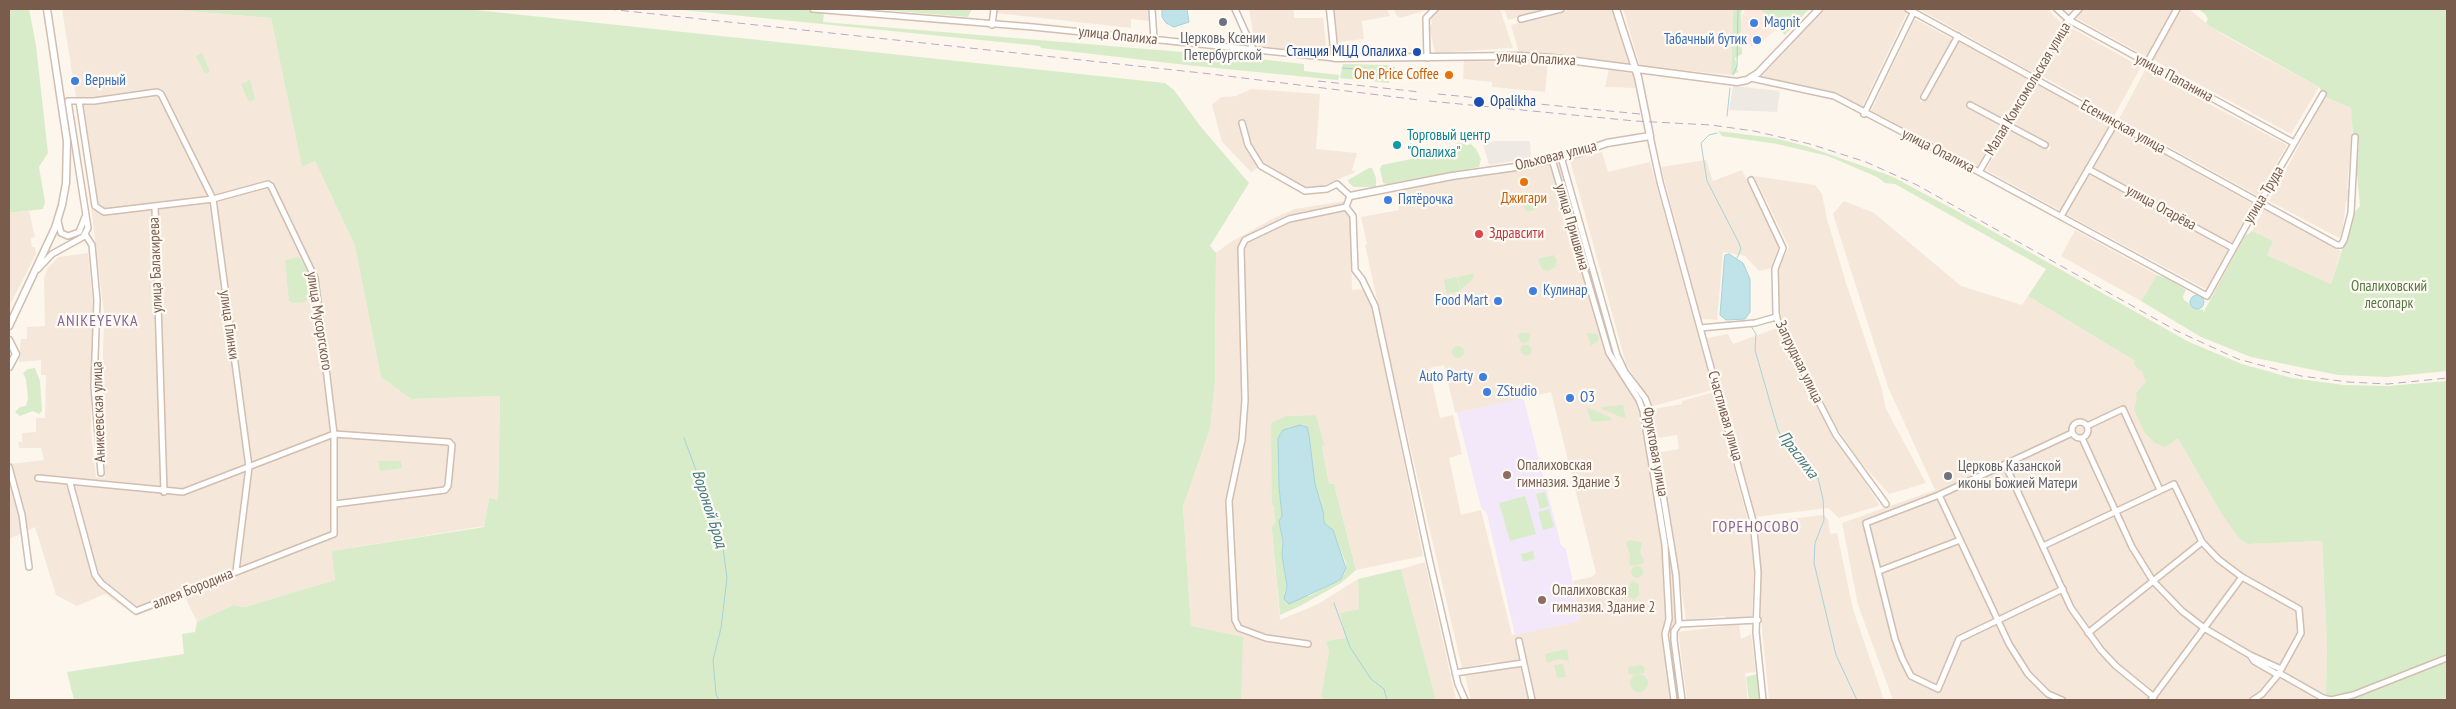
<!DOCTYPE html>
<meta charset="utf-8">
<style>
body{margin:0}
#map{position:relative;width:2456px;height:709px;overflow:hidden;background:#fdf6ec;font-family:"PT Sans Narrow",sans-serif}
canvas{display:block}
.frame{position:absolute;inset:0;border:10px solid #7a5c4d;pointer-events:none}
</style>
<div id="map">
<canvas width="2456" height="709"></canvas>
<div class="frame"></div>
</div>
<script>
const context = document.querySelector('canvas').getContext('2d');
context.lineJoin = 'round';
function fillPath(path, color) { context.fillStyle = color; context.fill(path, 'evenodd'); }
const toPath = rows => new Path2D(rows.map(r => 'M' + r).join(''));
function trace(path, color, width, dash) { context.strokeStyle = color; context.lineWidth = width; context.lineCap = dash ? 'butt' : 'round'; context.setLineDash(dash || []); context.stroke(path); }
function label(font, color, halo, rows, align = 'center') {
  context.font = font + ' "PT Sans Narrow",sans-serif'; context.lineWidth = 4.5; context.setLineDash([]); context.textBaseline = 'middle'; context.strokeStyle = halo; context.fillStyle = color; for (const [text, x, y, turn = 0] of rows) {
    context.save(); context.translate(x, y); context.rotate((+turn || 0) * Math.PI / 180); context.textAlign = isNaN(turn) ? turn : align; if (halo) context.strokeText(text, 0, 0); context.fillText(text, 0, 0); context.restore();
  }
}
const residential = toPath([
 [62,9,164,9,271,18,302,166,315,161,355,246,381,377,411,399,500,396,498,501,489,498,484,526,333,551,335,580,245,607,233,605,197,622,185,597,136,616,105,594,77,606,56,595,35,527,9,539,9,464,44,460,41,448,19,448,18,442,22,442,22,433,36,432,36,418,45,418,46,375,41,375,41,360,19,362,21,339,27,339,27,327,45,326,44,278,47,269,58,257,88,253,93,302,91,430,96,477,105,478,101,429,104,313,91,206,93,205],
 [996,9,1148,9,1149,21,1131,19,1131,28,996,13],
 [1249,9,1294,9,1294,18,1323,18,1327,55,1255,45],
 [1334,9,1387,9,1390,16,1362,21,1364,39,1338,42],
 [1394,9,1429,9,1401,18,1396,15],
 [1440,9,1500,9,1513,48,1435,53,1429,26,1432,24,1430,17],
 [1504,9,1550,9,1508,20],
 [1573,9,1612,9,1629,65,1553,54,1519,52,1511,25],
 [1623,9,1733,9,1731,75,1640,66],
 [1824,9,1902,9,1907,13,1862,107,1833,92,1801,85,1799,88,1762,76],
 [1919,9,2048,9,2061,23,2032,72],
 [2084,9,2174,9,2147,57,2076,18],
 [2180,9,2189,9,2211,27,2232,40,2319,87,2291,134,2152,59],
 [1915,19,1952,39,1920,101,1923,102,1956,42,1960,42,2027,79,1978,166,1871,111],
 [2068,26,2141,67,2114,116,2040,75],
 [1464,61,1548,62,1545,92,1492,87,1492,82,1463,79],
 [1609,69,1633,74,1636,88,1605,87],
 [2145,70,2287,145,2258,196,2119,119],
 [2036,83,2110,124,2061,211,1986,170,2010,128,2049,151,2051,147,2012,125],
 [1251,89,1320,94,1316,149,1357,153,1352,170,1356,172,1317,188,1299,186,1263,165,1251,172,1222,142,1212,105,1221,97,1236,96],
 [2325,97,2351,108,2353,119,2347,189,2350,189,2349,202,2346,201,2342,236,2339,238,2269,201],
 [2115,127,2253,204,2231,244,2092,168],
 [1602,152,1608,172,1650,162,1713,390,1653,406,1626,364,1570,160],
 [1559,160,1616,359,1648,406,1675,575,1678,622,1671,628,1669,637,1678,700,1471,700,1465,676,1519,666,1518,660,1502,664,1492,662,1462,668,1393,373,1365,245,1367,244,1361,217,1399,210,1396,195,1405,193,1405,188],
 [1444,365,1455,412,1457,413,1551,392,1596,573,1592,577,1573,581,1580,619,1575,622,1512,635,1481,510,1461,515,1449,458,1462,454,1453,415,1440,418,1429,368],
 [1706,160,1713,181,1742,170,1779,246,1771,268,1759,271,1745,256,1723,252,1717,320,1701,319,1661,167],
 [2088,173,2229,249,2209,291,2066,214],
 [1754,176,1815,185,1822,194,1827,219,1846,283,1881,386,1886,409,1926,483,1889,494,1859,460,1836,427,1781,320,1777,271,1789,247],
 [1350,200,1352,290,1365,289,1373,310,1423,556,1356,570,1334,484,1329,484,1316,415,1286,416,1272,505,1274,505,1275,524,1272,525,1272,531,1280,620,1318,604,1358,579,1359,609,1340,613,1345,638,1326,641,1329,652,1321,696,1323,700,1241,700,1241,683,1191,626,1183,507,1210,429,1215,382,1216,253,1229,243,1276,217,1295,209],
 [1844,201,1874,213,1961,286,2022,305,2028,296,2135,361,2248,544,2322,541,2327,645,2326,692,2322,700,1893,700,1858,605,1842,523,1935,490,1888,387,1833,214],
 [2264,209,2341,251,2331,284,2267,255,2252,231],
 [29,211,35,237,31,238,32,247,35,247,36,254,9,307,9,213],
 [2075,230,2157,275,2141,301,2061,256],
 [1777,328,1812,399,1879,504,1878,506,1839,518,1828,508,1755,517,1707,338,1728,334,1733,344],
 [1714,392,1750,529,1754,569,1752,617,1725,618,1725,616,1686,620,1661,452,1679,449,1677,435,1658,438,1654,409,1682,404,1682,401],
 [1823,515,1828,519,1830,534,1837,533,1853,609,1884,700,1769,700,1761,618,1758,523],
 [1425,562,1456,699,1461,700,1436,700,1401,569],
 [1739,624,1741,639,1751,634,1756,672,1745,673,1748,700,1687,700,1678,632]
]);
const commercial = toPath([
 [1746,9,1760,9,1778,28,1757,46,1755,44,1752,47,1740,34,1742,15]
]);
const industrial = toPath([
 [1733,86,1780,91,1777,112,1729,110],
 [1496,141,1530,141,1531,158,1489,165,1483,144]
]);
const education = toPath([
 [1521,398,1524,400,1561,545,1566,549,1580,619,1575,622,1515,635,1487,514,1481,507,1457,413]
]);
const green = toPath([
 [9,9,29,9,36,45,48,153,39,167,45,202,43,209,9,213],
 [164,9,466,9,1165,83,1174,90,1201,127,1249,183,1210,246,1216,253,1215,382,1210,429,1183,507,1191,626,1243,637,1241,700,74,700,67,672,184,654,182,634,195,632,197,622,233,605,245,607,335,580,332,551,484,527,489,498,498,500,500,396,411,399,381,377,355,246,315,161,302,167,271,18],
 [673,9,795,9,824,12,823,22,1206,54,1206,58,1220,59,1222,55,1304,64,1304,71,1339,75,1338,80,1195,66,1041,48,1040,46],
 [871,9,972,9,968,17],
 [1733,9,1743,9,1741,13,1741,32,1736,38,1736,44,1742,48,1742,54,1735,58,1738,72,1731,75],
 [1760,9,1809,9,1785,35],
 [2198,9,2447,9,2447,371,2387,377,2338,375,2251,357,2201,337,2141,301,2157,275,2169,279,2186,290,2183,296,2184,300,2197,309,2203,310,2203,313,2245,236,2252,231,2273,241,2267,255,2331,284,2354,213,2360,206,2356,164,2359,145,2357,137,2353,136,2351,108,2325,97,2319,87,2211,27,2206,23,2208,19,2205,14],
 [202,53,210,72,205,74,196,56],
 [1343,64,1386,65,1395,67,1395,74,1390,77,1389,83,1340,78],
 [250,80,255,99,249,102,241,84],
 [1718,131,1774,138,1806,146,1891,176,1955,210,2189,342,2242,364,2292,378,2344,385,2388,386,2447,381,2447,700,2322,700,2326,692,2327,645,2322,541,2248,544,2239,538,2222,514,2178,438,2165,447,2155,443,2144,432,2134,409,2137,399,2136,393,2146,382,2142,372,2134,365,2135,361,2028,296,2046,269,1895,184,1885,183,1877,177,1828,156,1777,144,1722,136],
 [1457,142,1467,145,1471,144,1476,149,1481,159,1479,167,1387,184,1383,183,1380,169,1382,165,1456,150],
 [1369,168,1372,168,1376,178,1376,187,1354,187,1349,183,1348,180],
 [1534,194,1538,203,1534,210,1527,212,1523,205,1531,195],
 [1554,255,1557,261,1555,267,1548,271,1542,269,1538,259],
 [298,257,300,258,307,271,311,297,304,302,293,303,289,301,285,260],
 [1475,273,1472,280,1460,290,1458,277],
 [1457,277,1460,291,1447,294,1444,280],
 [1521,333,1530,333,1529,342,1522,343,1517,335],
 [1587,333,1597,334,1599,340,1591,346],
 '1520.5 350a5.5 5.5 0 1 1 11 0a5.5 5.5 0 1 1-11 0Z',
 '1452 352a6 6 0 1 1 12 0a6 6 0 1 1-12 0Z',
 [35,368,40,381,42,411,39,414,33,411,20,416,15,412,20,407,26,406,28,399,26,379,23,373,28,369],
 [1623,405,1626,419,1602,409,1602,407],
 [1587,407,1611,418,1612,420,1591,422],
 [1316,415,1324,445,1322,446,1329,484,1334,484,1356,570,1341,583,1300,606,1280,615,1272,531,1272,525,1275,524,1274,506,1272,505,1271,423,1286,416],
 [1300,425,1304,425,1309,435,1315,484,1324,515,1323,518,1325,524,1333,531,1346,563,1345,573,1341,579,1309,596,1284,593,1287,586,1282,555,1283,542,1279,521,1282,516,1279,487,1278,438],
 [378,461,401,461,402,468,380,471],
 [1545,492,1549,506,1540,509,1536,494],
 [1525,496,1536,534,1510,541,1499,503],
 [1549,509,1554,527,1543,530,1538,512],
 [1629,540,1642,542,1640,552,1644,561,1642,564,1631,566,1629,563,1630,555,1626,544],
 [1533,551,1535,559,1523,562,1521,554],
 '1631 572a6 6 0 1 1 12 0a6 6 0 1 1-12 0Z',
 [1401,569,1436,700,1323,700,1321,696,1329,652,1326,641,1345,638,1340,613,1359,609,1358,579],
 [1632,581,1639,584,1639,595,1634,600,1624,594],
 [1567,649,1569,661,1559,659,1547,663,1545,654],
 [1563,664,1566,677,1557,678,1554,665],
 [1641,665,1645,668,1644,673,1631,675,1628,673,1629,667],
 [1757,674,1760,700,1749,700,1746,677],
 '1630 683a9 9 0 1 1 18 0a9 9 0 1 1-18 0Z'
]);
const water = toPath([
 [1162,9,1187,9,1189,22,1174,27,1166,23,1162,17,1162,9],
 [1729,254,1743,263,1750,279,1750,312,1745,319,1726,320,1720,315,1724,263,1725,255,1729,254],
 '2190 302a7 7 0 1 1 14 0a7 7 0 1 1-14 0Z',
 [1300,425,1307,427,1309,435,1315,484,1324,515,1323,518,1325,524,1333,530,1346,568,1341,579,1334,583,1289,604,1284,599,1287,586,1282,555,1283,542,1279,521,1282,516,1279,487,1278,438,1283,430,1300,425]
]);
const stream = toPath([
 [1342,68,1374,70],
 [1733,75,1737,66,1738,9],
 [1727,116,1730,88],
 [1717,133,1709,135,1701,143,1707,181,1739,243,1741,249,1737,258],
 [1751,326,1756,334,1755,350,1778,430,1786,443,1816,474,1818,478,1823,499,1824,520,1815,543,1814,563,1836,655,1857,700],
 [684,438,722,540,727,578,721,628,713,660,716,694,719,700],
 [1334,603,1350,647,1371,679,1384,689,1387,700]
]);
const minor = toPath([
 [813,9,1033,27,1335,58],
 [1152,9,1154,40],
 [1235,9,1253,49],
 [1908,9,2337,245,2341,245,2344,240,2351,213,2355,137],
 [2057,9,2069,20,2294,143],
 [1521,19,1561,9],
 [992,25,994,9],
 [1427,58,1426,18,1435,9],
 [2147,63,2177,9],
 [1751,78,1834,96,1979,172,2207,296,2247,224,2323,94],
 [1924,97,1958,36],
 [1970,105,2045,145],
 [1864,114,1913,13],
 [1242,123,1248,145,1261,166,1305,191,1327,189,1337,184,1350,196,1346,207],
 [1650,136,1660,182,1753,521,1758,572,1756,632,1763,700],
 [1561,157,1617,355,1625,372,1645,398,1649,408,1676,575,1679,624,1674,631,1674,640,1682,700],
 [1552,159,1609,353,1639,400,1643,411,1665,545,1669,619,1665,634,1674,700],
 [2088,169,2233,248],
 [1979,172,2066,23,2079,9],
 [1751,180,1783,248,1775,269,1776,313,1778,323,1836,435,1886,504],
 [155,207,164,492],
 [1346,207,1353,216,1355,270,1362,279,1375,306,1429,558,1458,684,1465,700],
 [2061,216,2115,123],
 [58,221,61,233,68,236,79,232,85,217],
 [85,234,92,245,97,300,94,386,101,473],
 [38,269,52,254,83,237,88,228,68,101,94,101,157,92,161,94,213,199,249,467,236,571],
 [1700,328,1755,323,1776,317],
 '2072 430a8 8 0 1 1 16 0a8 8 0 1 1-16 0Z',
 [2087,426,2123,409,2160,490],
 [2082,438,2132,547,2153,581,2182,611,2204,628,2250,655,2281,669],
 [2005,464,2071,608,2101,650,2116,666,2154,697],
 [9,467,22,515,29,567],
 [38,478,183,492,334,434,449,442,452,445,448,486,445,490,335,504],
 [70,483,95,575,101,583,136,611,334,534,334,434,315,278,271,186,268,184,213,199,104,212,95,206,79,101],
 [1939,495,2009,644,2028,674,2048,694,2062,700],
 [2043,546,2174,484,2202,542,2218,559,2242,577,2299,609,2301,633,2278,675,2262,694,2253,700],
 [1879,571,1960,540],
 [2063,589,1959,639,1938,689,1911,676,1902,658,1895,639,1866,523,1939,495,2072,433],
 [1679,624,1758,620],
 [2088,633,2202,542],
 [1519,641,1532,700],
 [1308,644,1266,638,1239,628,1235,620,1229,501,1242,440,1245,400,1241,248,1245,240,1289,219,1346,207],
 [2250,655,2254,661,2278,675],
 [1455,673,1523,663],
 [2279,673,2323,698,2331,700,2353,695,2447,658],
 [2151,700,2242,577]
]);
const tertiary = toPath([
 [1330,9,1335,58,1520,56,1553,58,1737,82,1747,80,1758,73,1819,9],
 [1350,196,1452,176,1523,166,1579,153,1607,143,1650,136,1638,77,1616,9],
 [9,326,55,228,62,205,66,183,67,141,47,9],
 [9,340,16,354,9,367]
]);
const rail = toPath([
 [608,9,1211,74,1419,100],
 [1318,81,1420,92],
 [1438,94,1640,114],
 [1429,101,1635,121,1711,125,1754,131,1810,144,1866,162,1917,185,2177,331,2238,359,2301,376,2348,382,2388,384,2447,378]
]);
const markers = [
 [1223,22,5,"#6b7280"],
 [1754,23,5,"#3f7fe0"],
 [1757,40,5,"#3f7fe0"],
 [1417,52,5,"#1a4fb4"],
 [1449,75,5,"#e8710a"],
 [75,81,5,"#3f7fe0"],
 [1479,102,6,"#1a4fb4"],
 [1397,145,5,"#0f9aa8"],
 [1524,182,5,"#e8710a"],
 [1388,200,5,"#3f7fe0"],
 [1479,234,5,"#e0444e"],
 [1533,291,5,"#3f7fe0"],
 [1498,301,5,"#3f7fe0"],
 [1483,377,5,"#3f7fe0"],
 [1487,392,5,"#3f7fe0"],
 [1570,398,5,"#3f7fe0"],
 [1507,475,5,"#8d6e63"],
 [1948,476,5,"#6b7280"],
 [1542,600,5,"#8d6e63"]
];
const shopNames = [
 ["Magnit",1764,23],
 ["Табачный бутик",1747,40,"right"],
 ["Верный",85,81],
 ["Пятёрочка",1398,200],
 ["Кулинар",1543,291],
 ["Food Mart",1488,301,"right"],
 ["Auto Party",1473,377,"right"],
 ["ZStudio",1497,392],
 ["О3",1580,398]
];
const streetNames = [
 ["улица Опалиха",1118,36,6],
 ["улица Опалиха",1536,59,3],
 ["улица Папанина",2174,78,28],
 ["Малая Комсомольская улица",2028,89,-59],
 ["Есенинская улица",2123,127,29],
 ["улица Опалиха",1938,151,27],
 ["Ольховая улица",1556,156,-14],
 ["улица Труда",2264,195,-59],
 ["улица Огарёва",2161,208,29],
 ["улица Пришвина",1572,227,74],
 ["улица Балакирева",156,265,-92],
 ["улица Мусоргского",319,321,81],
 ["улица Глинки",229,325,82],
 ["Запрудная улица",1799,362,64],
 ["Аникеевская улица",99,412,-92],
 ["Счастливая улица",1725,416,74],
 ["Фруктовая улица",1655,452,80],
 ["аллея Бородина",193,589,-22]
];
const worshipNames = [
 ["Церковь Ксении",1223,39],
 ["Петербургской",1223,56],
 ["Церковь Казанской",1958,467,"left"],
 ["иконы Божией Матери",1958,484,"left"]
];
const transitNames = [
 ["Станция МЦД Опалиха",1407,52],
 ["Opalikha",1490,102,"left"]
];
const foodNames = [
 ["One Price Coffee",1439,75],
 ["Джигари",1524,199,"center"]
];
const cultureNames = [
 ["Торговый центр",1407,136],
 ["\"Опалиха\"",1407,153]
];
const healthNames = [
 ["Здравсити",1489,234]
];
const parkNames = [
 ["Опалиховский",2389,287],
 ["лесопарк",2389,304]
];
const educationNames = [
 ["Опалиховская",1517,466],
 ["гимназия. Здание 3",1517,483],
 ["Опалиховская",1552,591],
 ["гимназия. Здание 2",1552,608]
];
const neighbourhoodNames = [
 ["ANIKEYEVKA",98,321],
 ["ГОРЕНОСОВО",1756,527]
];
const waterNames = [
 ["Праслиха",1798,455,53],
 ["Вороной Брод",709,509,72]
];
fillPath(residential, '#f5e8da');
fillPath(commercial, '#fde8e0');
fillPath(industrial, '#efe9e4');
fillPath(education, '#f3e8fa');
fillPath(green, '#d8ecc9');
fillPath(water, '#bfe3e8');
trace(water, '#a5d3da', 1);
trace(stream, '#a5d3da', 1);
trace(minor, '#d1beb0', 8);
trace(tertiary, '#d1beb0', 9);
trace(minor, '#fff', 5);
trace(tertiary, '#fff', 6);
trace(rail, '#b9a8c9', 1, [8, 5]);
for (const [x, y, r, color] of markers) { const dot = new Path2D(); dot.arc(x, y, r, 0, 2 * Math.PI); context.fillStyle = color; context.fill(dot); trace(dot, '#fffaf3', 2); }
label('15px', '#366cbe', '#fffaf3', shopNames, 'left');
label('15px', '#7a5c4d', '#fffaf3', streetNames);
label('15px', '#5b616d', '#fffaf3', worshipNames);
label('15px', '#164399', '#fffaf3', transitNames, 'right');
label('15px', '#c56008', '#fffaf3', foodNames, 'right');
label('15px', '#0d838f', '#fffaf3', cultureNames, 'left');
label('15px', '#be3a42', '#fffaf3', healthNames, 'left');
label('15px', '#537a41', '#fffaf3', parkNames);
label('15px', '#785e54', '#fffaf3', educationNames, 'left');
context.letterSpacing = '1px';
label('16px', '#846695', '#fffaf3', neighbourhoodNames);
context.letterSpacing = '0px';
label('italic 16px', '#437c86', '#fffaf3', waterNames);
</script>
